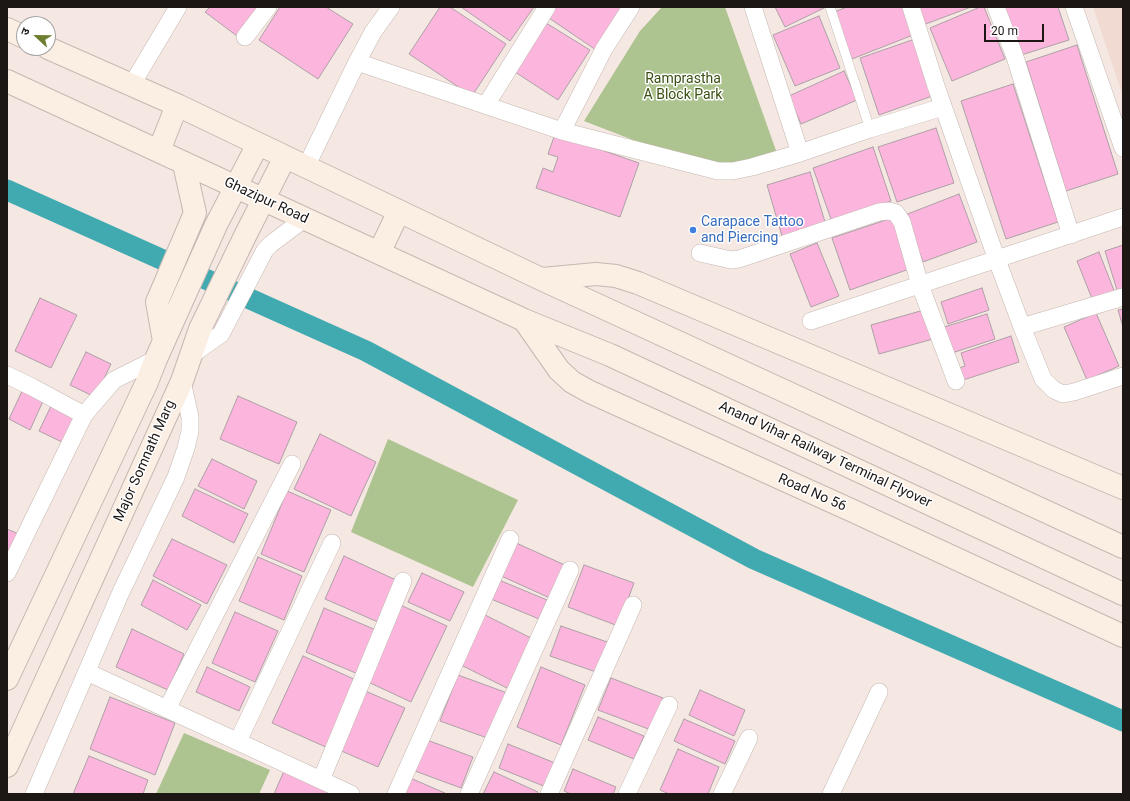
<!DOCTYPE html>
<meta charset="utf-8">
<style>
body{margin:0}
#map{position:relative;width:1130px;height:801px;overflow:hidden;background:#f5e7e1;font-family:Roboto,"Noto Sans Devanagari",sans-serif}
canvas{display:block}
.frame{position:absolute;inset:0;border:8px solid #1c1715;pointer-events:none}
.north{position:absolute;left:16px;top:16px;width:40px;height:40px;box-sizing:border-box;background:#fff;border:1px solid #a4a2a1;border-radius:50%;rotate:292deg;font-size:11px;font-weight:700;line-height:16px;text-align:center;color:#1c1715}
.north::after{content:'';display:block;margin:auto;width:14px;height:18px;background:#6d7f2f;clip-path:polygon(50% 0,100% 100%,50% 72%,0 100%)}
.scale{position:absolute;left:984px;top:24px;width:60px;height:18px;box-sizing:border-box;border:2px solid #1c1715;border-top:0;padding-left:5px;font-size:12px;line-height:14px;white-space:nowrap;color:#1c1715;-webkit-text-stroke:3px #fff;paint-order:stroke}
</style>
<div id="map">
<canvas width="1130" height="801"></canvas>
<div class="frame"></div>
<div class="north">उ</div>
<div class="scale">20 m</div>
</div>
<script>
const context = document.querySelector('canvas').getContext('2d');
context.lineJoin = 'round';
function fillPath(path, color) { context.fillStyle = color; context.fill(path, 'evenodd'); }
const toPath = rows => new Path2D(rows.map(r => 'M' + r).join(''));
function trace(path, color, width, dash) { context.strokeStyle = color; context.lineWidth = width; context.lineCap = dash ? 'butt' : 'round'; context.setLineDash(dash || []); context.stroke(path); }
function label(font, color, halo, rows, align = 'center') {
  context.font = font + ' Roboto,sans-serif'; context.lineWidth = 3; context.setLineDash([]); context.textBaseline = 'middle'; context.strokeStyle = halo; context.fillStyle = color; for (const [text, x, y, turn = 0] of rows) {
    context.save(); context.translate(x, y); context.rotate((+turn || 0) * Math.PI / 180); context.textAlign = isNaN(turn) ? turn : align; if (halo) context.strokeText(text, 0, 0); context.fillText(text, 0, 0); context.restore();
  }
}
const built = toPath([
 [1093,7,1123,7,1123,96]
]);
const green = toPath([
 [662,7,725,7,779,159,726,176,584,121,640,31],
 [388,439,518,500,473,587,351,532],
 [184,733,270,770,259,794,156,794]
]);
const canal = toPath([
 [7,190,366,351,754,559,1123,721]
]);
const building = toPath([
 [210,7,259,7,237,36,205,12,210,7],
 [280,7,326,7,353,24,318,79,259,40,280,7],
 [440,7,450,7,506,44,472,96,409,54,440,7],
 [461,7,534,7,510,41,461,7],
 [556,7,625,7,596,50,549,18,556,7],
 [775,7,824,7,824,8,785,27,775,7],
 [847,7,903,7,913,35,852,59,834,12,847,7],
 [917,7,971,7,923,25,917,7],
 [980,7,984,7,1005,59,952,81,930,28,980,7],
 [1002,7,1058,7,1069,40,1018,56,1002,7],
 [819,16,840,68,795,86,773,35,819,16],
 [546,23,590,50,558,100,515,72,546,23],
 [915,39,935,95,879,115,860,58,915,39],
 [1077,45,1118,174,1066,191,1026,62,1077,45],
 [844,71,857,100,801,124,789,96,844,71],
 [1013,84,1058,222,1006,239,961,101,1013,84],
 [936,128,954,183,897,202,878,147,936,128],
 [555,134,639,163,620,217,536,188,543,168,553,172,558,157,548,154,555,134],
 [873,147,891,201,832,222,813,168,873,147],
 [810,172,825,222,782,236,767,185,810,172],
 [959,194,977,242,923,262,905,215,959,194],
 [895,217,912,268,850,290,832,238,895,217],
 [817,243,839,296,811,307,790,254,817,243],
 [1123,245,1123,288,1117,290,1105,251,1123,245],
 [1099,252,1115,293,1093,301,1077,261,1099,252],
 [982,288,989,310,948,324,941,302,982,288],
 [40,298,77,315,51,368,15,351,40,298],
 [1123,309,1123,327,1118,310,1123,309],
 [924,310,933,339,879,354,871,325,924,310],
 [1096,313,1119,366,1087,380,1064,327,1096,313],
 [987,314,995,339,952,353,944,327,987,314],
 [1011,336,1019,362,960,381,956,369,965,366,961,353,1011,336],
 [86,352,111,364,95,397,70,385,86,352],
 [23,389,44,399,30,430,9,419,23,389],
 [238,396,297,422,279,464,220,439,238,396],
 [51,406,78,418,66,444,39,431,51,406],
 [320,434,376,462,351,516,294,489,320,434],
 [212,459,257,481,244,509,198,486,212,459],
 [195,489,248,514,234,543,182,516,195,489],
 [287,491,331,510,304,572,261,554,287,491],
 [7,529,21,535,7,565,7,529],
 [172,539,227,565,207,604,153,576,172,539],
 [514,542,567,566,552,599,499,575,514,542],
 [344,556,396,580,378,622,325,599,344,556],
 [258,557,302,576,284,620,239,601,258,557],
 [584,565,634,583,618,626,568,607,584,565],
 [422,573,464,592,450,621,408,602,422,573],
 [153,580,201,605,187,630,141,605,153,580],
 [499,580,547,600,539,619,491,599,499,580],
 [398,604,447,626,411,702,366,681,398,604],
 [324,608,376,630,358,674,306,652,324,608],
 [235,612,278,631,255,682,212,663,235,612],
 [483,614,533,639,509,689,459,664,483,614],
 [561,626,610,643,599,673,550,656,561,626],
 [132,629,184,654,168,690,116,667,132,629],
 [303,656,358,681,328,748,272,723,303,656],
 [207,667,250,687,239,711,196,692,207,667],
 [541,667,585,685,561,745,517,727,541,667],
 [458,675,510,694,490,739,440,721,458,675],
 [611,678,663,698,651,730,598,710,611,678],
 [363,690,405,708,378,767,337,749,363,690],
 [700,690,745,710,734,736,689,715,700,690],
 [110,697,175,723,155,775,90,749,110,697],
 [598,717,644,736,634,759,588,740,598,717],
 [684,719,735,741,725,764,674,741,684,719],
 [427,740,473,757,461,788,415,771,427,740],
 [508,744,555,763,546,787,499,768,508,744],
 [678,749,719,767,708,794,669,794,660,790,678,749],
 [89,756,148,780,143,794,73,794,89,756],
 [573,769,616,787,613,794,571,794,564,791,573,769],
 [284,771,331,794,274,794,284,771],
 [494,772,538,792,537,794,483,794,494,772],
 [408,777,447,794,400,794,408,777]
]);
const lane = toPath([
 [830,7,870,129]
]);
const street = toPath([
 [753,7,800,153],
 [911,7,936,86,997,260,1022,327,1043,379,1054,390,1063,394,1074,392,1123,376],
 [996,7,1015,57,1071,235],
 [1074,7,1123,148],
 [245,37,268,7],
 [357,62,562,131,718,171,733,171,752,167,800,153,870,129,943,107],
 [131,86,178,7],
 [486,105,547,7],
 [562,131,604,49,631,7],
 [306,167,357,62,373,32,391,7],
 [700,253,731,260,739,259,879,212,889,211,896,213,902,222,920,285,956,381],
 [811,321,1123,217],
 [1022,327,1123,297],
 [190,356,221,334,265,250,271,244,304,219],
 [7,375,32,387,84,415],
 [7,573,84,415,114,380,156,359],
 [87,672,351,794],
 [167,709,292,464],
 [238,741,332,543],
 [321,780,403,581],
 [34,794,121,592,176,477,186,448,190,431,190,417,182,381],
 [396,794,510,539],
 [469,794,570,570],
 [549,794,633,605],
 [627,794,669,705],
 [722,794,749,738],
 [831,794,879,692]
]);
const secondary = toPath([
 [7,29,24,37],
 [48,48,177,105,541,279,1123,547],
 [7,81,524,320,610,355,1123,594],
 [159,151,177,105],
 [379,253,399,211],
 [542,279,596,274,616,276,638,283,1123,488],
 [524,320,559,370,572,382,590,392,853,511,1123,636],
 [164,341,157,302,195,213,184,164],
 [7,679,147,382,156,359,216,225,258,144],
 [7,766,182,381,200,329,245,236,285,157]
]);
const markers = [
 [693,230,4,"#3f7fe0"]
];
const parkNames = [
 ["Ramprastha",683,79],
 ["A Block Park",683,95]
];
const streetNames = [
 ["Ghazipur Road",266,201,25],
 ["Anand Vihar Railway Terminal Flyover",825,455,25],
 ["Major Somnath Marg",145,461,-66],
 ["Road No 56",812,493,24]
];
const shopNames = [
 ["Carapace Tattoo",701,222],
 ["and Piercing",701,238]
];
fillPath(built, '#f0dad2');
fillPath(green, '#adc390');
trace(canal, '#41aab1', 21);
fillPath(building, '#fcb6dd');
trace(building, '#aca0a6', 1);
trace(lane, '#c5b8b3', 10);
trace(street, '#c5b8b3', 18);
trace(secondary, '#c5b8b3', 24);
trace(lane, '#fff', 9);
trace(street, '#fff', 17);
trace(secondary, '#fbeee3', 22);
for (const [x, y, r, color] of markers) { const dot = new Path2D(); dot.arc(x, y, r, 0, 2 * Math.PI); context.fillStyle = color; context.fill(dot); trace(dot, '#fff', 1.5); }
label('14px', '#394f12', '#fff', parkNames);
label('14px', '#1c1715', '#fff', streetNames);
label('14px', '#366cbe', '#fff', shopNames, 'left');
</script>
